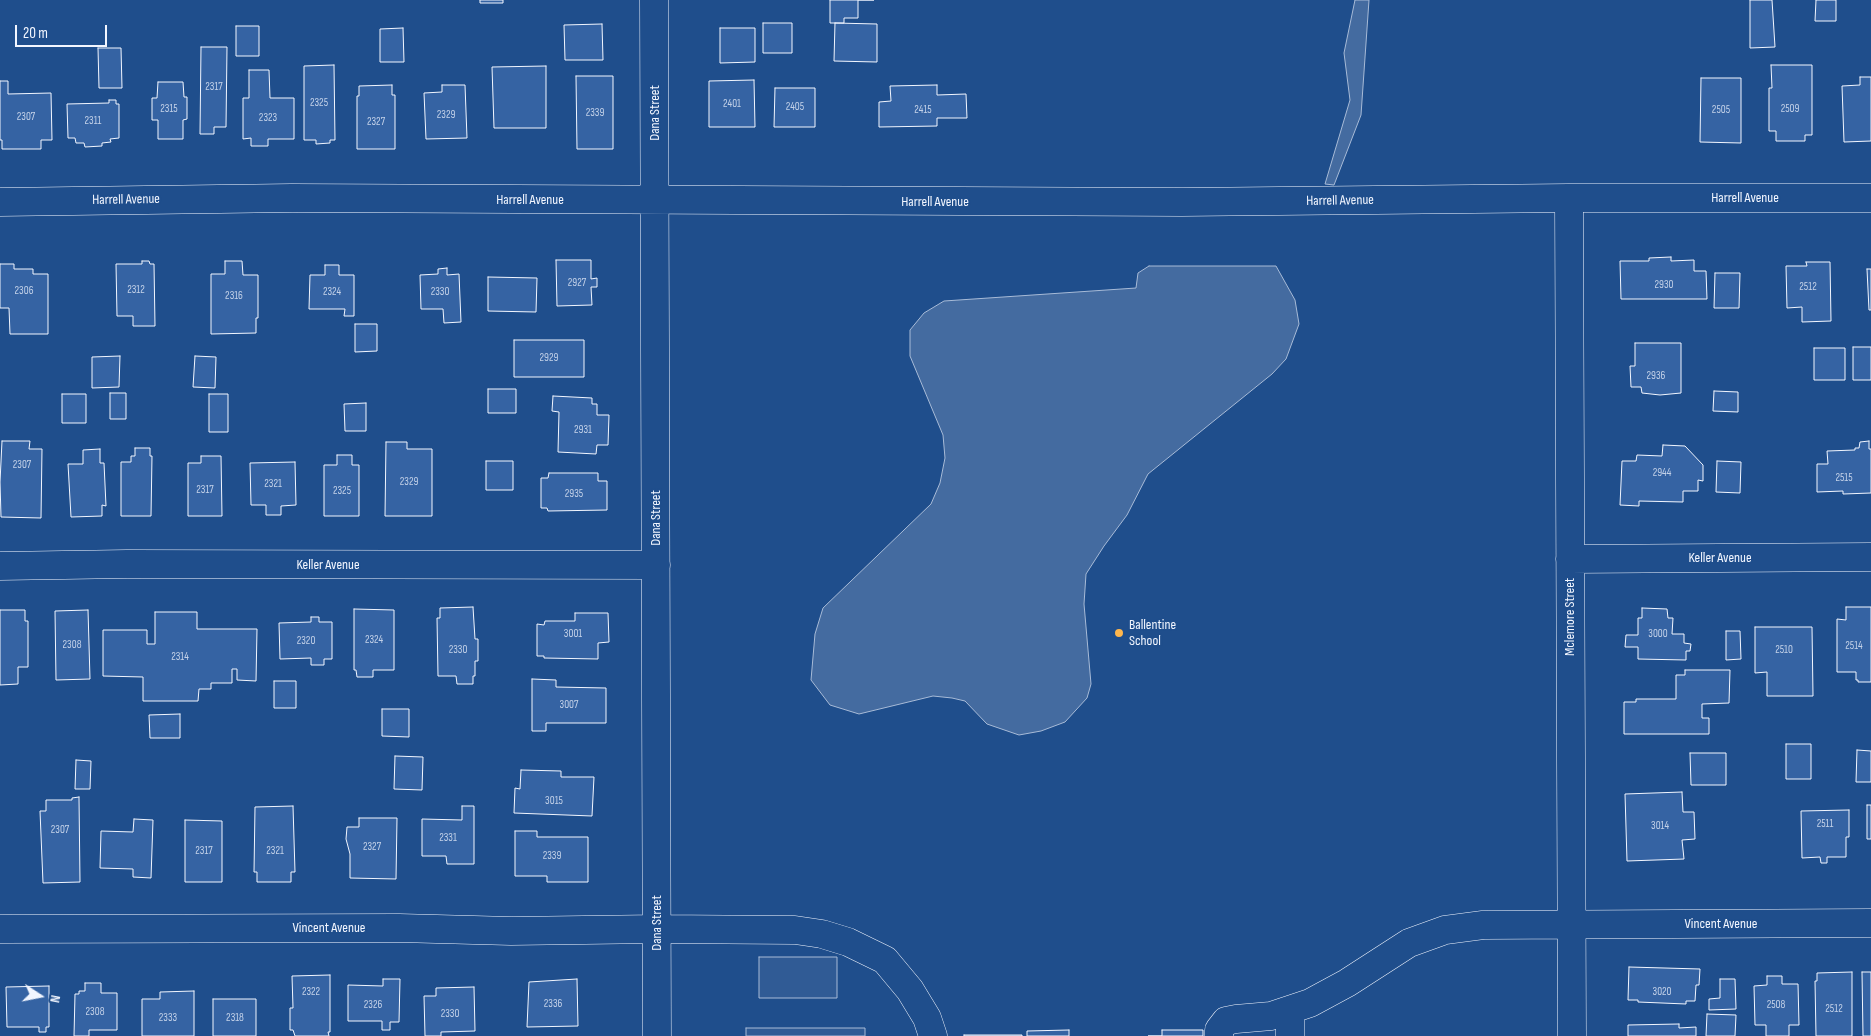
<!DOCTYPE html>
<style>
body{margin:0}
#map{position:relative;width:1871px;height:1036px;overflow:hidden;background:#1f4e8c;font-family:"Sofia Sans Condensed",sans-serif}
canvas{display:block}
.north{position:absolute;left:15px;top:971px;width:50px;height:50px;-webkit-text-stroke:4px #1f4e8c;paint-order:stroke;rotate:101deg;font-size:14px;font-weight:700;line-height:20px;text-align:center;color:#f2f6ff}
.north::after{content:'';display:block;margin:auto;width:18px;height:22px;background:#f2f6ff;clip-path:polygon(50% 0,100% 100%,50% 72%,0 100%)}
.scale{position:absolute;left:15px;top:25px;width:92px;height:22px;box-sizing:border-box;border:2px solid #f2f6ff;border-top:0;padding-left:6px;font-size:15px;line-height:18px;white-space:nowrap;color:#f2f6ff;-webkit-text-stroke:4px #1f4e8c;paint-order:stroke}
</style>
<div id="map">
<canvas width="1871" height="1036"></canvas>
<div class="north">N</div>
<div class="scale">20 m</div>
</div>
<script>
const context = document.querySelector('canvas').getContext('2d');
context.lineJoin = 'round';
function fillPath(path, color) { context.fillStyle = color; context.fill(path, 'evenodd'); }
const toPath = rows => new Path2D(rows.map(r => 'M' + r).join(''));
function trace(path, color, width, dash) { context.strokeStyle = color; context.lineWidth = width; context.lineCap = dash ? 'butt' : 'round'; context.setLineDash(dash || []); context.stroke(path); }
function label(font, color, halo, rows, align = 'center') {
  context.font = font + ' "Sofia Sans Condensed",sans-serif'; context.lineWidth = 4; context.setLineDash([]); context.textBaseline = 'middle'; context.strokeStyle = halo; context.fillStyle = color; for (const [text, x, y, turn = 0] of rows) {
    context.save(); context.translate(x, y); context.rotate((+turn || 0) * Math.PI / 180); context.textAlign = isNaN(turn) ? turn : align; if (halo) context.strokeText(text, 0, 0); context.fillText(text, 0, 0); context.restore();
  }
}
const built = toPath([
 [759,957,837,957,837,998,759,998,759,957],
 [746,1028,865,1028,865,1036,746,1036,746,1028]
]);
const water = toPath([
 [1355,0,1369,0,1361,115,1334,185,1325,184,1350,100,1344,53,1355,0],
 [1149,266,1276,266,1295,300,1299,324,1286,359,1272,374,1148,474,1127,515,1104,546,1086,574,1084,604,1091,684,1087,698,1065,722,1041,731,1019,735,987,724,965,701,952,698,933,696,859,714,830,705,811,680,815,634,823,608,931,504,940,483,945,458,943,435,910,356,910,330,924,313,944,301,1136,288,1138,273,1149,266]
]);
const building = toPath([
 [480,0,503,0,503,3,480,3,480,0],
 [830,0,874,0,858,0,858,18,844,18,844,23,830,23,830,0],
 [1750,0,1772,0,1775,47,1750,48,1750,0],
 [1816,0,1836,0,1836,21,1815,21,1816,0],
 [763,23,792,23,792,53,763,53,763,23],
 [835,23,877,24,877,62,834,61,835,23],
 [602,24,603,60,565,60,564,25,602,24],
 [236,26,259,26,259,56,236,56,236,26],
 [403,28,404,62,380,62,380,29,403,28],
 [720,28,755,28,755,62,720,63,720,28],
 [201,47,227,47,226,127,214,127,214,134,200,134,201,47],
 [98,48,121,48,122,88,99,88,98,48],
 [334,65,335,140,330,140,330,143,316,144,316,140,304,140,304,66,334,65],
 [1771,65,1812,65,1812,135,1805,135,1805,141,1776,141,1776,131,1769,131,1769,88,1772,88,1771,65],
 [546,66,546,128,494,128,492,67,546,66],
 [249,70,269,70,270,98,294,98,294,139,268,139,268,146,251,146,251,138,243,139,243,98,249,98,249,70],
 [576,76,613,76,613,149,577,149,576,76],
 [1860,77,1871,77,1871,141,1844,142,1842,86,1860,85,1860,77],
 [1701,78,1741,78,1741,143,1700,142,1701,78],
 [754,80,755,127,709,127,709,81,754,80],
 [0,81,8,81,8,94,51,93,52,140,41,140,41,149,2,149,2,140,0,140,0,81],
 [158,82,183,82,184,97,187,97,187,119,183,120,183,139,158,139,158,120,152,120,152,98,157,98,158,82],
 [392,85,392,95,395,95,395,149,357,149,357,96,359,96,359,86,392,85],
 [442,85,465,85,467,138,426,139,424,93,442,92,442,85],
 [937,85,937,95,966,94,967,118,937,118,937,126,879,127,879,102,891,101,890,86,937,85],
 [775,88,815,88,815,127,774,127,775,88],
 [109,100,116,100,116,104,119,104,119,138,110,139,111,142,102,143,102,146,85,147,84,143,76,143,75,138,68,138,67,104,109,103,109,100],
 [1671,257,1671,261,1694,260,1694,271,1706,271,1707,299,1621,299,1620,261,1649,261,1649,258,1671,257],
 [556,260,591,260,591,279,597,278,597,287,591,287,592,305,557,306,556,260],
 [142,261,149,261,150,264,154,264,155,326,133,326,133,316,117,316,116,264,142,264,142,261],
 [225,261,242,261,243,275,258,275,258,318,256,318,256,333,211,334,211,274,225,274,225,261],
 [1806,262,1830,262,1831,321,1802,322,1802,307,1787,308,1786,266,1807,266,1806,262],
 [0,264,14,264,14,269,33,269,33,274,48,274,48,334,10,334,9,308,0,308,0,264],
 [325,265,339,265,339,275,354,275,354,316,344,316,345,309,309,309,310,275,325,275,325,265],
 [447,268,447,275,459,274,461,322,444,323,443,309,421,309,420,275,438,274,438,269,447,268],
 [1867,269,1871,269,1871,310,1869,310,1867,269],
 [1715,273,1740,273,1739,308,1714,308,1715,273],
 [488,277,537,278,536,312,488,311,488,277],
 [355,324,377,324,377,351,355,352,355,324],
 [514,340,584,340,584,377,514,377,514,340],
 [1635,343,1681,343,1681,393,1660,395,1642,393,1641,387,1631,387,1630,366,1635,366,1635,343],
 [1853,347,1871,347,1871,380,1853,380,1853,347],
 [1814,348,1845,348,1845,380,1814,380,1814,348],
 [120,356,119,387,92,388,92,357,120,356],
 [195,356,216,357,215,388,193,387,195,356],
 [488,389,516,389,516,413,488,413,488,389],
 [1714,391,1738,392,1738,412,1713,411,1714,391],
 [110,393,126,393,126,419,110,419,110,393],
 [62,394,86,394,86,423,62,423,62,394],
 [209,394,228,394,228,432,209,432,209,394],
 [553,396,592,398,592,404,597,404,597,415,609,415,608,445,597,445,596,454,558,452,559,412,552,411,553,396],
 [366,403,366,431,345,431,344,404,366,403],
 [2,441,30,441,29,449,42,449,41,518,1,517,0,482,2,441],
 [1869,441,1869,449,1871,449,1871,493,1843,494,1843,491,1817,492,1817,464,1828,464,1827,451,1855,450,1855,448,1859,448,1860,442,1869,441],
 [386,442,407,442,407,449,432,449,432,516,385,516,386,442],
 [1663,445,1685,446,1703,465,1703,481,1698,480,1698,491,1683,491,1683,502,1639,501,1639,506,1620,505,1622,461,1636,461,1637,455,1662,456,1663,445],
 [135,448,150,448,150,456,152,456,151,516,121,516,121,462,131,462,131,456,135,456,135,448],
 [100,449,100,463,104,463,106,506,102,505,102,516,71,517,68,464,83,464,83,450,100,449],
 [337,455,352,455,352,465,359,465,359,516,324,516,324,465,337,465,337,455],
 [201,456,221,456,222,516,188,516,188,463,201,463,201,456],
 [486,461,513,461,513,490,486,490,486,461],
 [1717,461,1741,462,1740,493,1716,492,1717,461],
 [295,462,296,505,281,506,281,515,266,515,266,505,251,505,250,463,295,462],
 [549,473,598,473,598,481,607,481,607,510,548,511,547,508,541,508,541,478,548,478,549,473],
 [473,607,475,639,478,639,478,661,475,661,475,676,473,676,473,684,457,684,456,676,438,676,437,618,440,618,440,608,473,607],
 [1846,607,1871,607,1871,682,1858,682,1858,680,1856,680,1856,672,1837,672,1837,619,1846,620,1846,607],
 [1642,608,1667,609,1668,618,1673,618,1672,634,1684,634,1684,643,1691,644,1690,651,1686,651,1686,660,1638,659,1638,647,1625,647,1626,635,1638,635,1638,618,1642,618,1642,608],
 [354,609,394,610,394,670,373,670,373,677,357,677,356,670,354,670,354,609],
 [0,610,25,610,25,621,28,621,28,667,18,667,18,684,0,685,0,610],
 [88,610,90,679,56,680,55,611,88,610],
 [155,612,197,612,197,629,257,629,256,681,237,680,237,669,232,669,232,683,211,683,211,689,199,689,198,701,143,701,143,677,103,676,103,630,147,630,147,644,155,644,155,612],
 [575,613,608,613,609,642,598,643,598,659,544,658,544,656,537,656,537,624,544,625,545,621,575,621,575,613],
 [311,617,319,617,319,622,332,622,332,659,324,659,324,665,311,665,311,658,280,659,279,623,311,622,311,617],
 [1755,627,1812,627,1813,696,1767,696,1767,672,1755,673,1755,627],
 [1726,631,1740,631,1741,659,1726,660,1726,631],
 [1685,670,1730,670,1729,703,1702,704,1702,718,1709,718,1709,734,1624,734,1624,702,1636,702,1636,699,1676,699,1676,675,1685,675,1685,670],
 [532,679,556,680,556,687,606,688,606,723,546,723,546,731,532,731,532,679],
 [274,681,296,681,296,708,274,708,274,681],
 [382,709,409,709,409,737,382,736,382,709],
 [180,714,180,738,150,738,149,715,180,714],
 [1786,744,1811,744,1811,779,1786,779,1786,744],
 [1857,750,1871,751,1871,782,1856,782,1857,750],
 [1690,753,1726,753,1726,785,1691,785,1690,753],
 [395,756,423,757,422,790,394,789,395,756],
 [76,760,91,761,90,789,75,789,76,760],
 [521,770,561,771,561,777,594,777,592,816,514,813,515,788,520,789,521,770],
 [1682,792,1683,812,1694,812,1695,839,1682,840,1684,859,1627,861,1625,794,1682,792],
 [79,797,80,882,43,883,40,811,46,811,46,800,72,800,72,798,79,797],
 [1867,805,1871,805,1871,839,1867,839,1867,805],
 [293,806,295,872,291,872,291,882,257,882,257,872,254,872,255,807,293,806],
 [462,806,474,806,474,864,447,864,446,856,422,856,422,819,462,820,462,806],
 [1849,810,1849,837,1846,837,1846,857,1827,857,1827,863,1821,863,1820,857,1802,858,1801,811,1849,810],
 [359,818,397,818,396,879,350,878,350,854,346,839,347,827,359,827,359,818],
 [134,819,153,820,151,878,133,877,133,869,100,868,101,831,133,832,134,819],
 [185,820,222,821,222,882,185,882,185,820],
 [515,831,537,831,537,837,588,837,588,882,547,882,547,876,515,876,515,831],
 [1629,967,1700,969,1699,985,1696,985,1695,1001,1686,1001,1686,1004,1638,1002,1638,1000,1628,1000,1629,967],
 [1852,972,1852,1036,1816,1036,1815,981,1817,981,1817,973,1852,972],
 [1862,972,1871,972,1871,1036,1863,1036,1862,972],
 [330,975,330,1032,328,1032,329,1036,295,1036,293,1030,290,1030,290,1008,293,1008,292,976,330,975],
 [1767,976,1782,976,1782,984,1798,984,1799,1025,1789,1025,1789,1036,1766,1036,1766,1025,1755,1025,1754,986,1767,985,1767,976],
 [383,979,400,979,399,1022,390,1022,390,1030,382,1030,382,1021,348,1021,348,985,383,986,383,979],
 [577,979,578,1026,527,1027,529,982,577,979],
 [1720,979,1735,979,1736,1009,1709,1010,1709,999,1720,998,1720,979],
 [85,983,101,983,101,993,117,993,117,1030,89,1030,89,1036,74,1036,75,994,79,994,79,991,85,991,85,983],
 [49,986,49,1027,46,1027,46,1032,39,1032,39,1027,7,1027,6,987,49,986],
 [474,987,475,1031,441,1032,441,1036,425,1036,424,996,436,996,436,988,474,987],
 [194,991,194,1036,142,1036,142,999,160,999,160,992,194,991],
 [213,999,256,999,256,1036,213,1036,213,999],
 [1707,1014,1736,1015,1735,1036,1706,1036,1707,1014],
 [1679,1024,1679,1028,1696,1027,1696,1036,1628,1036,1628,1025,1679,1024],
 [1069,1030,1069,1036,1027,1036,1027,1031,1069,1030],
 [1162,1030,1203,1030,1203,1036,1148,1036,1162,1036,1162,1030],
 [964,1035,1022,1035,1022,1036,964,1036,964,1035]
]);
const minor = toPath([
 [654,0,657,1036],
 [1569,198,1572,1036],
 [0,202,292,198,1182,202,1569,198,1871,198],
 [1570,559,1871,557],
 [0,566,127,564,656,565],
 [0,929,399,928,511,931,657,929,795,930,822,934,848,942,885,960,910,990,927,1018,933,1036],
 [1290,1010,1290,1036],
 [1219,1036,1219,1030,1226,1021,1236,1019,1271,1016,1310,1003,1347,983,1409,943,1445,930,1483,925,1871,923]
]);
const markers = [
 [1119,633,5,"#ffb74d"]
];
const numberNames = [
 ["2317",214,87],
 ["2325",319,103],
 ["2401",732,104],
 ["2405",795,107],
 ["2315",169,109],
 ["2509",1790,109],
 ["2415",923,110],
 ["2505",1721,110],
 ["2339",595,113],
 ["2329",446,115],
 ["2307",26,117],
 ["2323",268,118],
 ["2311",93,121],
 ["2327",376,122],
 ["2927",577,283],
 ["2930",1664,285],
 ["2512",1808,287],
 ["2312",136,290],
 ["2306",24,291],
 ["2324",332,292],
 ["2330",440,292],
 ["2316",234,296],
 ["2929",549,358],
 ["2936",1656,376],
 ["2931",583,430],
 ["2307",22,465],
 ["2944",1662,473],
 ["2515",1844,478],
 ["2329",409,482],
 ["2321",273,484],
 ["2317",205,490],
 ["2325",342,491],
 ["2935",574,494],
 ["3001",573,634],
 ["3000",1658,634],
 ["2324",374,640],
 ["2320",306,641],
 ["2308",72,645],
 ["2514",1854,646],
 ["2330",458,650],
 ["2510",1784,650],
 ["2314",180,657],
 ["3007",569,705],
 ["3015",554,801],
 ["2511",1825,824],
 ["3014",1660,826],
 ["2307",60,830],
 ["2331",448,838],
 ["2327",372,847],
 ["2317",204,851],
 ["2321",275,851],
 ["2339",552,856],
 ["2322",311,992],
 ["3020",1662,992],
 ["2336",553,1004],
 ["2326",373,1005],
 ["2508",1776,1005],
 ["2512",1834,1009],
 ["2308",95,1012],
 ["2330",450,1014],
 ["2333",168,1018],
 ["2318",235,1018]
];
const streetNames = [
 ["Dana Street",655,113,-90],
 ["Harrell Avenue",1745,198],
 ["Harrell Avenue",126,200,-1],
 ["Harrell Avenue",530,200],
 ["Harrell Avenue",1340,201,-1],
 ["Harrell Avenue",935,202],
 ["Dana Street",656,518,-90],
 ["Keller Avenue",1720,558],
 ["Keller Avenue",328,565],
 ["Mclemore Street",1570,617,-90],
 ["Dana Street",657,923,-90],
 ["Vincent Avenue",1721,924],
 ["Vincent Avenue",329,928]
];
const poiNames = [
 ["Ballentine",1129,625],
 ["School",1129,641]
];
fillPath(built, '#305b95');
trace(built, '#a8bbd7', 1);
fillPath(water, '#446ba0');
trace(water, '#a8bbd7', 1);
fillPath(building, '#3563a3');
trace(building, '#f2f6ff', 1);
trace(minor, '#f2f6ff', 29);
trace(minor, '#1f4e8c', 28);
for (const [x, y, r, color] of markers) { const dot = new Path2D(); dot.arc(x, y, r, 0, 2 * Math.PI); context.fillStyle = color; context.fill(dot); trace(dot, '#1f4e8c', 2); }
label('11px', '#c3d1e8', null, numberNames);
label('14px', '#f2f6ff', '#1f4e8c', streetNames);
label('14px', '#f2f6ff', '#1f4e8c', poiNames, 'left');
</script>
